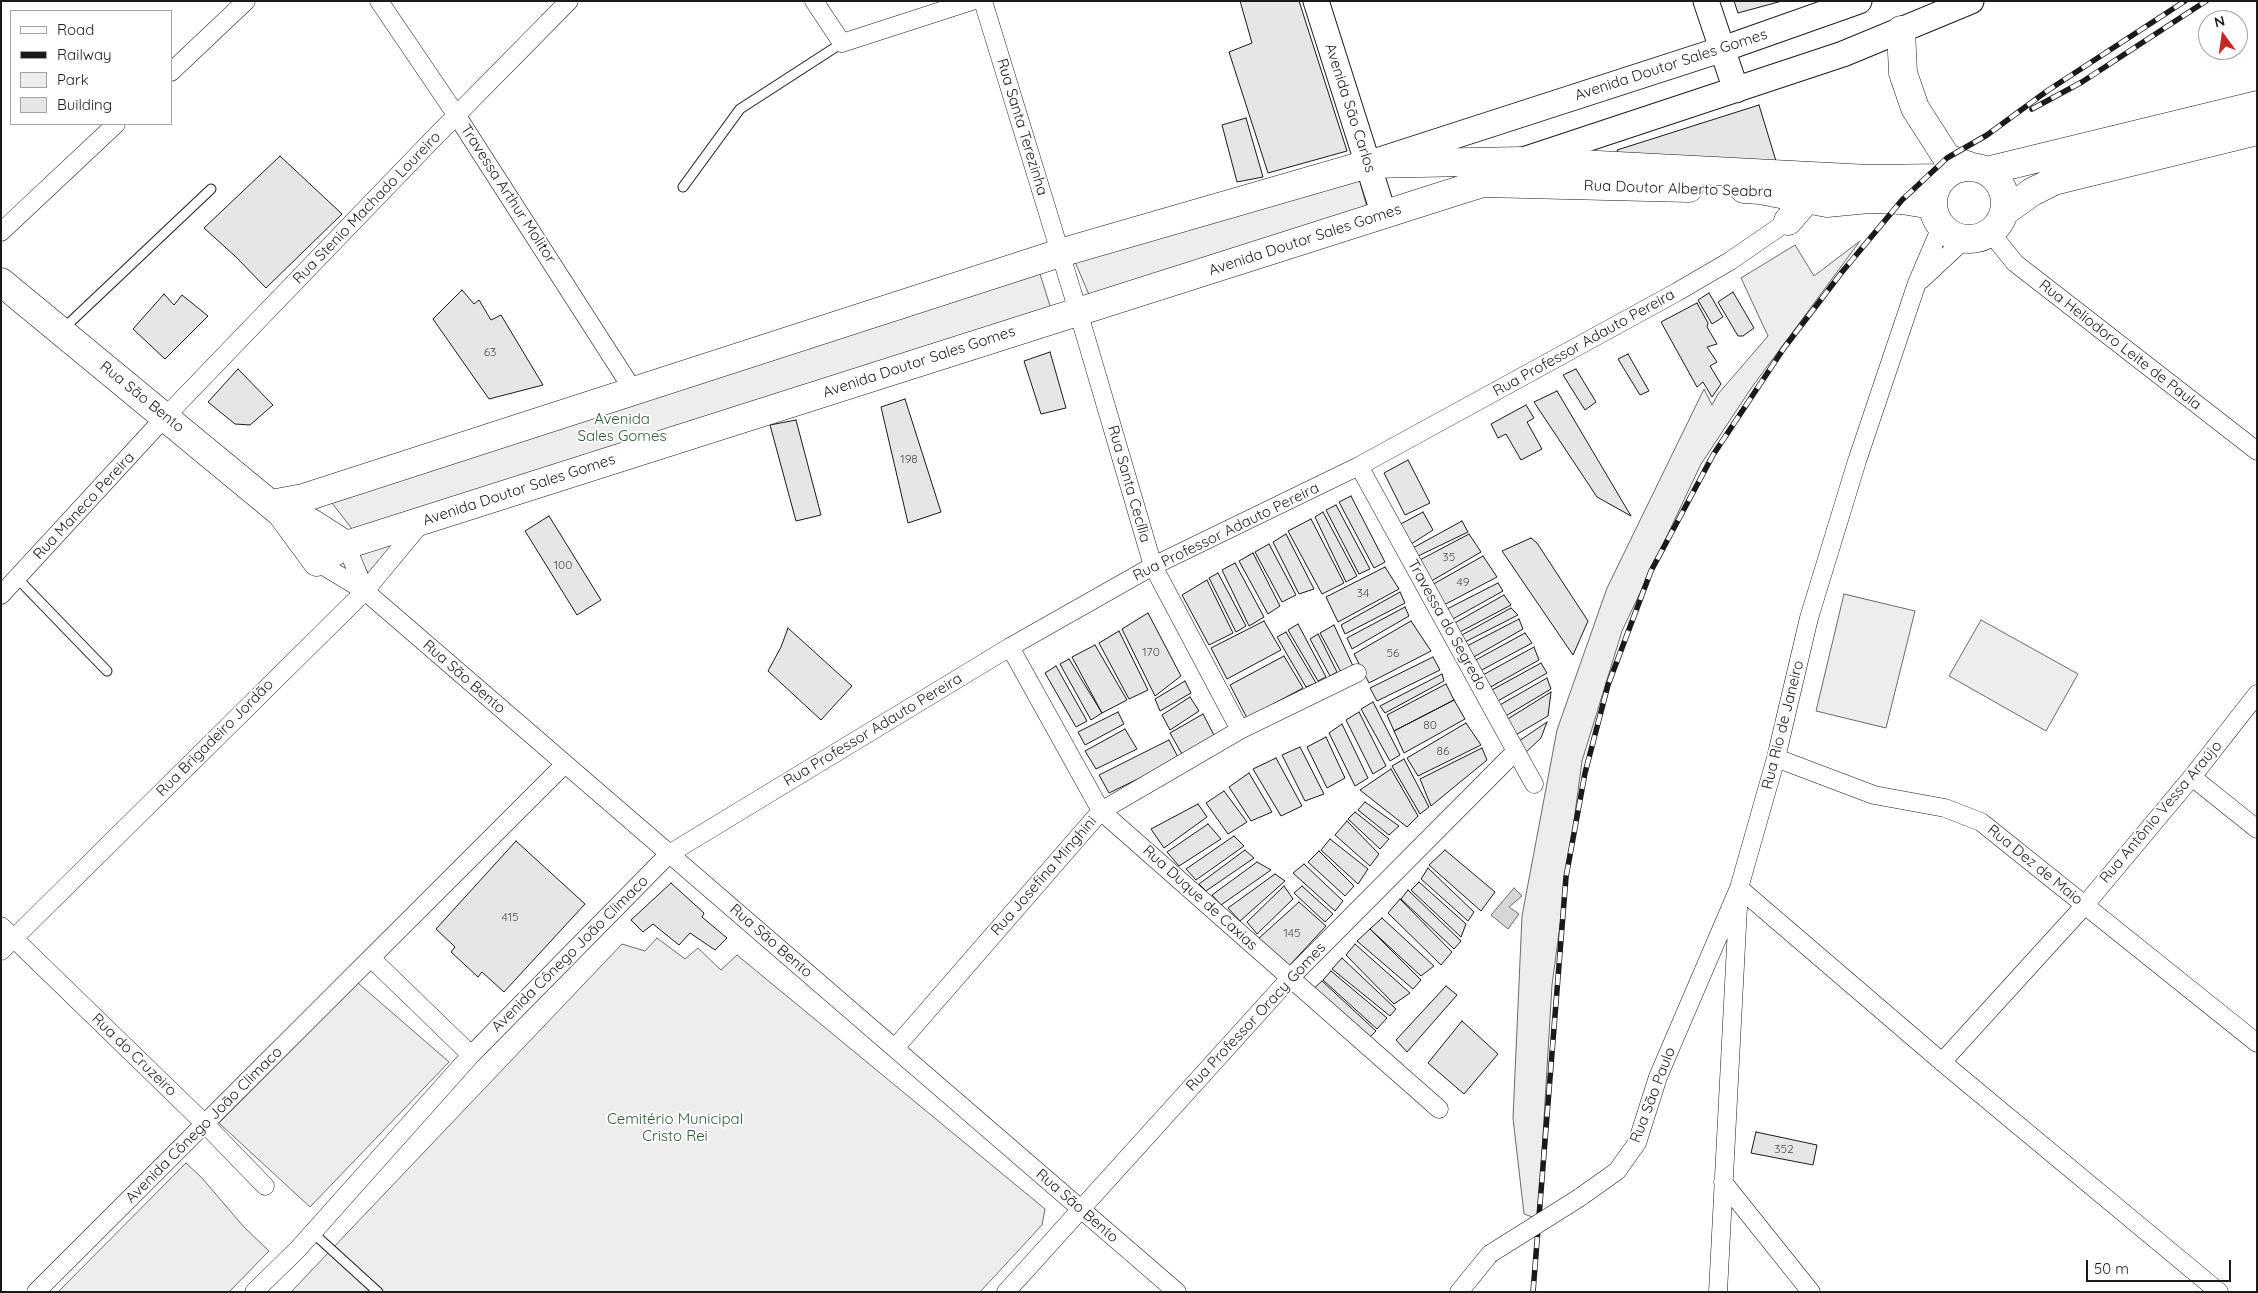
<!DOCTYPE html>
<meta charset="utf-8">
<style>
body{margin:0}
#map{position:relative;width:2258px;height:1293px;overflow:hidden;background:#fff;font-family:Quicksand,sans-serif}
canvas{display:block}
.frame{position:absolute;inset:0;border:2px solid #1a1a1a;pointer-events:none}
.legend{position:absolute;left:10px;top:10px;width:162px;height:115px;box-sizing:border-box;background:#fff;border:1px solid #a3a3a3;margin:0;padding:6px 9px;list-style:none;font-size:15px;color:#1a1a1a}
.legend li{display:flex;align-items:center;gap:10px;height:25px}
.legend b{width:25px;border:1px solid #a3a3a3}
.north{position:absolute;left:2198px;top:10px;width:50px;height:50px;box-sizing:border-box;background:#fff;border:1px solid #a3a3a3;border-radius:50%;rotate:346deg;font-size:14px;font-weight:700;line-height:20px;text-align:center;color:#1a1a1a}
.north::after{content:'';display:block;margin:auto;width:18px;height:22px;background:#c62828;clip-path:polygon(50% 0,100% 100%,50% 72%,0 100%)}
.scale{position:absolute;left:2086px;top:1260px;width:145px;height:22px;box-sizing:border-box;border:2px solid #1a1a1a;border-top:0;padding-left:6px;font-size:15px;line-height:18px;white-space:nowrap;color:#1a1a1a;-webkit-text-stroke:4px #fff;paint-order:stroke}
</style>
<div id="map">
<canvas width="2258" height="1293"></canvas>
<div class="frame"></div>
<ul class="legend">
<li><b style="height:6px;background:#fff"></b>Road</li>
<li><b style="height:6px;background:#1a1a1a"></b>Railway</li>
<li><b style="height:14px;background:#ededed"></b>Park</li>
<li><b style="height:14px;background:#e6e6e6"></b>Building</li>
</ul>
<div class="north">N</div>
<div class="scale">50 m</div>
</div>
<script>
const context = document.querySelector('canvas').getContext('2d');
context.lineJoin = 'round';
function fillPath(path, color) { context.fillStyle = color; context.fill(path, 'evenodd'); }
const toPath = rows => new Path2D(rows.map(r => 'M' + r).join(''));
function trace(path, color, width, dash) { context.strokeStyle = color; context.lineWidth = width; context.lineCap = dash ? 'butt' : 'round'; context.setLineDash(dash || []); context.stroke(path); }
function label(font, color, halo, rows, align = 'center') {
  context.font = font + ' Quicksand,sans-serif'; context.lineWidth = 4; context.setLineDash([]); context.textBaseline = 'middle'; context.strokeStyle = halo; context.fillStyle = color; for (const [text, x, y, turn = 0] of rows) {
    context.save(); context.translate(x, y); context.rotate((+turn || 0) * Math.PI / 180); context.textAlign = isNaN(turn) ? turn : align; if (halo) context.strokeText(text, 0, 0); context.fillText(text, 0, 0); context.restore();
  }
}
const green = toPath([
 [1359,178,1368,211,1090,297,1075,262,1359,178],
 [1860,241,1752,387,1701,464,1622,631,1582,761,1552,985,1538,1219,1524,1214,1513,1118,1522,916,1557,730,1607,588,1704,389,1712,405,1718,394,1768,336,1741,278,1795,245,1814,276,1860,241],
 [1040,274,1051,309,356,534,332,503,638,401,1040,274],
 [406,532,371,578,354,549,406,532],
 [1844,594,1915,611,1886,728,1816,711,1844,594],
 [1981,620,2078,674,2046,731,1949,676,1981,620],
 [657,938,685,959,698,948,721,970,737,955,1045,1209,1042,1225,980,1292,291,1292,622,944,645,951,657,938],
 [358,983,449,1062,310,1207,219,1123,358,983],
 [186,1163,202,1178,244,1227,269,1251,229,1292,58,1292,186,1163]
]);
const water = toPath([
 [1514,888,1522,896,1509,907,1519,914,1508,929,1491,915,1514,888]
]);
const building = toPath([
 [1240,1,1299,1,1347,151,1268,173,1229,52,1252,43,1240,1],
 [1734,1,1782,1,1738,13,1734,1],
 [1759,105,1776,161,1621,161,1617,150,1759,105],
 [1246,118,1263,177,1237,182,1222,125,1246,118],
 [280,156,342,214,266,288,236,257,204,228,280,156],
 [462,290,474,304,479,300,491,320,501,315,543,385,489,399,433,319,462,290],
 [1733,292,1754,328,1743,336,1738,336,1718,302,1733,292],
 [1709,293,1723,317,1712,324,1698,300,1709,293],
 [164,294,174,305,182,295,208,316,165,359,133,329,164,294],
 [1697,303,1708,323,1707,327,1717,344,1707,347,1717,362,1710,366,1721,384,1712,397,1703,382,1697,387,1661,322,1697,303],
 [1050,352,1066,408,1041,414,1024,361,1050,352],
 [1628,354,1649,391,1640,395,1618,359,1628,354],
 [238,369,273,405,250,425,235,424,208,402,238,369],
 [1576,369,1596,402,1585,410,1563,375,1576,369],
 [1557,391,1631,516,1597,497,1534,402,1557,391],
 [905,399,941,512,908,523,881,407,905,399],
 [1526,405,1534,418,1527,422,1542,449,1521,460,1506,434,1498,438,1491,424,1526,405],
 [796,420,821,515,796,521,770,425,796,420],
 [1408,460,1430,503,1405,515,1384,473,1408,460],
 [1351,496,1385,562,1374,568,1339,502,1351,496],
 [1336,505,1370,569,1359,574,1326,510,1336,505],
 [1323,512,1357,576,1346,582,1315,517,1323,512],
 [1423,512,1433,530,1408,546,1399,525,1423,512],
 [549,516,601,600,577,615,525,531,549,516],
 [1311,519,1344,583,1322,594,1288,531,1311,519],
 [1462,521,1468,532,1414,558,1411,549,1462,521],
 [1286,534,1314,589,1299,594,1273,542,1286,534],
 [1469,534,1481,552,1428,583,1416,562,1469,534],
 [1531,538,1537,543,1588,621,1573,655,1502,551,1531,538],
 [1269,544,1296,595,1282,602,1255,552,1269,544],
 [1253,553,1280,606,1268,614,1239,561,1253,553],
 [1483,556,1497,577,1442,606,1430,586,1483,556],
 [1235,563,1264,617,1249,626,1222,570,1235,563],
 [1385,567,1399,589,1338,622,1326,597,1385,567],
 [1218,573,1246,626,1236,632,1209,578,1218,573],
 [1207,580,1233,633,1209,645,1182,595,1207,580],
 [1498,583,1503,591,1451,620,1445,610,1498,583],
 [1400,592,1405,603,1345,634,1341,625,1400,592],
 [1504,595,1511,605,1458,633,1453,624,1504,595],
 [1405,607,1409,616,1352,649,1347,638,1405,607],
 [1511,608,1518,615,1463,643,1460,636,1511,608],
 [1148,613,1181,676,1155,696,1122,629,1148,613],
 [1519,619,1523,629,1472,658,1465,647,1519,619],
 [1264,621,1281,650,1227,679,1211,648,1264,621],
 [1411,621,1431,651,1369,683,1354,654,1411,621],
 [1298,624,1326,677,1318,681,1288,630,1298,624],
 [1334,625,1353,666,1341,672,1320,633,1334,625],
 [788,628,852,686,821,720,768,671,781,647,788,628],
 [1119,631,1148,690,1129,699,1099,643,1119,631],
 [1286,632,1316,683,1306,687,1277,637,1286,632],
 [1525,633,1532,643,1478,672,1472,662,1525,633],
 [1318,634,1337,672,1330,676,1310,639,1318,634],
 [1095,645,1127,700,1102,713,1072,657,1095,645],
 [1534,647,1539,660,1487,689,1481,676,1534,647],
 [1284,656,1303,688,1247,718,1230,685,1284,656],
 [1433,657,1440,670,1377,701,1370,688,1433,657],
 [1069,659,1102,713,1091,720,1060,664,1069,659],
 [1541,663,1547,673,1496,702,1490,691,1541,663],
 [1056,666,1087,721,1076,727,1045,673,1056,666],
 [1442,674,1444,681,1385,713,1380,706,1442,674],
 [1547,678,1551,689,1504,717,1498,706,1547,678],
 [1185,681,1191,693,1160,711,1155,699,1185,681],
 [1446,684,1454,700,1394,731,1387,715,1446,684],
 [1551,692,1548,716,1514,736,1506,720,1551,692],
 [1190,697,1199,711,1170,730,1162,715,1190,697],
 [1454,700,1465,719,1404,753,1394,731,1454,700],
 [1373,702,1400,755,1390,761,1361,709,1373,702],
 [1118,712,1124,724,1085,745,1078,732,1118,712],
 [1359,712,1386,766,1373,774,1346,720,1359,712],
 [1203,714,1215,737,1183,756,1170,733,1203,714],
 [1547,722,1541,738,1523,755,1516,743,1547,722],
 [1466,723,1481,745,1418,776,1407,758,1466,723],
 [1342,724,1368,778,1355,786,1329,733,1342,724],
 [1125,729,1137,749,1096,769,1085,751,1125,729],
 [1326,737,1345,778,1327,788,1307,747,1326,737],
 [1169,740,1179,759,1109,793,1099,775,1169,740],
 [1300,747,1324,794,1305,801,1282,755,1300,747],
 [1482,748,1487,760,1431,806,1420,779,1482,748],
 [1276,758,1302,806,1281,816,1253,769,1276,758],
 [1404,759,1429,807,1420,814,1392,766,1404,759],
 [1391,769,1418,816,1407,827,1360,790,1391,769],
 [1249,773,1272,812,1251,821,1229,787,1249,773],
 [1224,791,1247,822,1228,834,1206,803,1224,791],
 [1365,802,1399,826,1389,835,1358,810,1365,802],
 [1198,804,1207,817,1164,848,1151,829,1198,804],
 [1355,812,1389,839,1380,849,1348,819,1355,812],
 [1347,821,1379,854,1370,866,1335,835,1347,821],
 [1208,824,1221,839,1179,866,1167,852,1208,824],
 [1234,836,1244,846,1196,880,1186,869,1234,836],
 [1330,839,1368,869,1358,884,1321,850,1330,839],
 [516,841,585,904,504,992,482,972,478,977,451,952,455,947,436,929,516,841],
 [1245,850,1254,858,1206,891,1199,884,1245,850],
 [1445,850,1495,892,1481,911,1429,865,1445,850],
 [1319,851,1354,886,1345,896,1308,862,1319,851],
 [1257,862,1271,870,1221,905,1212,895,1257,862],
 [1304,864,1343,901,1335,911,1293,873,1304,864],
 [1428,868,1474,912,1468,921,1421,879,1428,868],
 [1275,874,1285,881,1240,921,1228,908,1275,874],
 [1419,882,1466,924,1461,937,1411,890,1419,882],
 [671,883,704,913,702,917,727,938,715,950,690,933,679,945,653,924,643,932,631,920,671,883],
 [1284,886,1293,899,1257,934,1247,922,1284,886],
 [1302,886,1333,914,1325,922,1294,893,1302,886],
 [1408,890,1461,941,1454,949,1401,899,1408,890],
 [1400,899,1452,952,1441,965,1388,913,1400,899],
 [1299,902,1326,926,1289,966,1258,939,1299,902],
 [1382,918,1434,966,1421,976,1370,929,1382,918],
 [1370,929,1421,980,1413,989,1357,941,1370,929],
 [1355,944,1410,993,1394,1004,1346,955,1355,944],
 [1342,958,1396,1009,1390,1016,1332,969,1342,958],
 [1331,971,1387,1018,1377,1029,1323,980,1331,971],
 [1322,981,1376,1031,1367,1040,1310,992,1322,981],
 [1446,986,1457,995,1407,1052,1396,1040,1446,986],
 [1462,1021,1498,1054,1464,1094,1428,1063,1462,1021],
 [1756,1132,1817,1145,1813,1165,1751,1153,1756,1132]
]);
const lane = toPath([
 [683,187,740,109,842,43],
 [63,329,211,189],
 [17,578,107,671],
 [312,1232,378,1292]
]);
const street = toPath([
 [379,1,457,116,633,390],
 [814,1,842,43,972,1],
 [983,1,1078,311,1153,566,1240,730],
 [171,72,246,1],
 [1,232,116,124],
 [1990,232,2015,263,2257,451],
 [1921,280,1965,239],
 [1359,466,1534,784],
 [346,545,365,591],
 [317,562,365,591,1177,1292],
 [1,595,166,416,432,140,569,1],
 [1010,647,1101,811,1439,1109],
 [1776,758,1874,795,1945,808,1981,822,2257,1043],
 [2192,777,2257,829],
 [1,926,204,1123,265,1186],
 [1,951,365,591,423,521],
 [372,959,471,1055],
 [895,1048,1101,811,1240,730,1357,673],
 [1942,1062,2085,905,2192,777,2257,694],
 [1723,1182,1811,1292],
 [1579,1198,1617,1171,1637,1143,1658,1077,1739,888,1942,1062,2219,1292],
 [36,1292,565,764],
 [254,1292,298,1249,471,1055,669,854,1010,647,1153,566,1359,466,1677,292,1730,261,1788,221],
 [1006,1292,1290,978,1516,751],
 [1459,1292,1490,1254],
 [1718,1292,1739,888,1776,758,1809,618,1857,461,1917,283,1941,227]
]);
const secondary = toPath([
 [1316,1,1384,215],
 [1706,1,1736,90],
 [1526,159,1843,54,1971,1],
 [1380,160,1723,49,1859,1]
]);
const primary = toPath([
 [1901,30,1903,73,1915,108,1947,158,1969,166],
 '1933 203a36 36 0 1 1 72 0a36 36 0 1 1-72 0Z',
 [1986,171,2257,105],
 [1483,183,1689,188],
 [1744,189,1760,190,1827,203,1869,199,1902,200,1932,205],
 [2004,212,2032,192,2054,181,2257,131],
 [1788,221,1815,190,1818,189],
 [1,282,281,513,317,562,346,545,1448,194,1483,183,1518,163],
 [271,504,303,498,1060,253,1368,164,1521,161,1869,179,1943,178],
 [281,513,310,522,346,545]
]);
const rail = toPath([
 [2032,109,2082,82,2206,1],
 [1533,1292,1566,877,1585,773,1608,685,1651,571,1713,455,1784,348,1842,272,1902,200,1947,158,1987,135,2047,91,2185,1]
]);
const streetBridge = toPath([
 [1490,1254,1579,1198]
]);
const numberNames = [
 ["63",490,352],
 ["198",909,459],
 ["35",1449,557],
 ["100",563,565],
 ["49",1463,582],
 ["34",1363,593],
 ["170",1151,652],
 ["56",1393,653],
 ["80",1430,725],
 ["86",1443,751],
 ["415",510,917],
 ["145",1292,933],
 ["352",1784,1149]
];
const streetNames = [
 ["Avenida Doutor Sales Gomes",1671,65,-18],
 ["Avenida São Carlos",1350,108,72],
 ["Rua Santa Terezinha",1022,127,73],
 ["Rua Doutor Alberto Seabra",1678,189,2],
 ["Travessa Arthur Molitor",508,194,57],
 ["Rua Stenio Machado Loureiro",367,208,-46],
 ["Avenida Doutor Sales Gomes",1305,240,-18],
 ["Rua Professor Adauto Pereira",1584,343,-29],
 ["Rua Heliodoro Leite de Paula",2120,345,38],
 ["Avenida Doutor Sales Gomes",919,362,-18],
 ["Rua São Bento",142,397,39],
 ["Rua Santa Cecília",1129,484,74],
 ["Avenida Doutor Sales Gomes",519,490,-18],
 ["Rua Maneco Pereira",84,506,-47],
 ["Rua Professor Adauto Pereira",1226,532,-26],
 ["Travessa do Segredo",1447,625,61],
 ["Rua São Bento",464,677,41],
 ["Rua Rio de Janeiro",1783,725,-76],
 ["Rua Professor Adauto Pereira",873,730,-31],
 ["Rua Brigadeiro Jordão",215,738,-45],
 ["Rua Antônio Vessa Araújo",2161,812,-50],
 ["Rua Dez de Maio",2035,865,39],
 ["Rua Josefina Minghini",1044,876,-49],
 ["Rua Duque de Caxias",1200,898,42],
 ["Rua São Bento",771,941,41],
 ["Avenida Cônego João Climaco",570,954,-45],
 ["Rua Professor Oracy Gomes",1256,1017,-47],
 ["Rua do Cruzeiro",134,1055,44],
 ["Rua São Paulo",1653,1095,-69],
 ["Avenida Cônego João Climaco",204,1125,-45],
 ["Rua São Bento",1077,1206,41]
];
const parkNames = [
 ["Avenida",622,419],
 ["Sales Gomes",622,436],
 ["Cemitério Municipal",675,1119],
 ["Cristo Rei",675,1136]
];
fillPath(green, '#ededed');
trace(green, '#6a6a6a', 1);
fillPath(water, '#d7d7d7');
trace(water, '#6a6a6a', 1);
fillPath(building, '#e6e6e6');
trace(building, '#1a1a1a', 1);
trace(lane, '#1a1a1a', 11);
trace(street, '#1a1a1a', 19);
trace(secondary, '#1a1a1a', 27);
trace(primary, '#1a1a1a', 29);
trace(lane, '#fff', 9);
trace(street, '#fff', 18);
trace(secondary, '#fff', 25);
trace(primary, '#fff', 28);
trace(rail, '#1a1a1a', 5.5);
trace(rail, '#fff', 4, [11]);
trace(streetBridge, '#1a1a1a', 19, []);
trace(streetBridge, '#fff', 18);
label('12px', '#4d4d4d', null, numberNames);
label('15px', '#1a1a1a', '#fff', streetNames);
label('15px', '#2b5a34', '#fff', parkNames);
</script>
